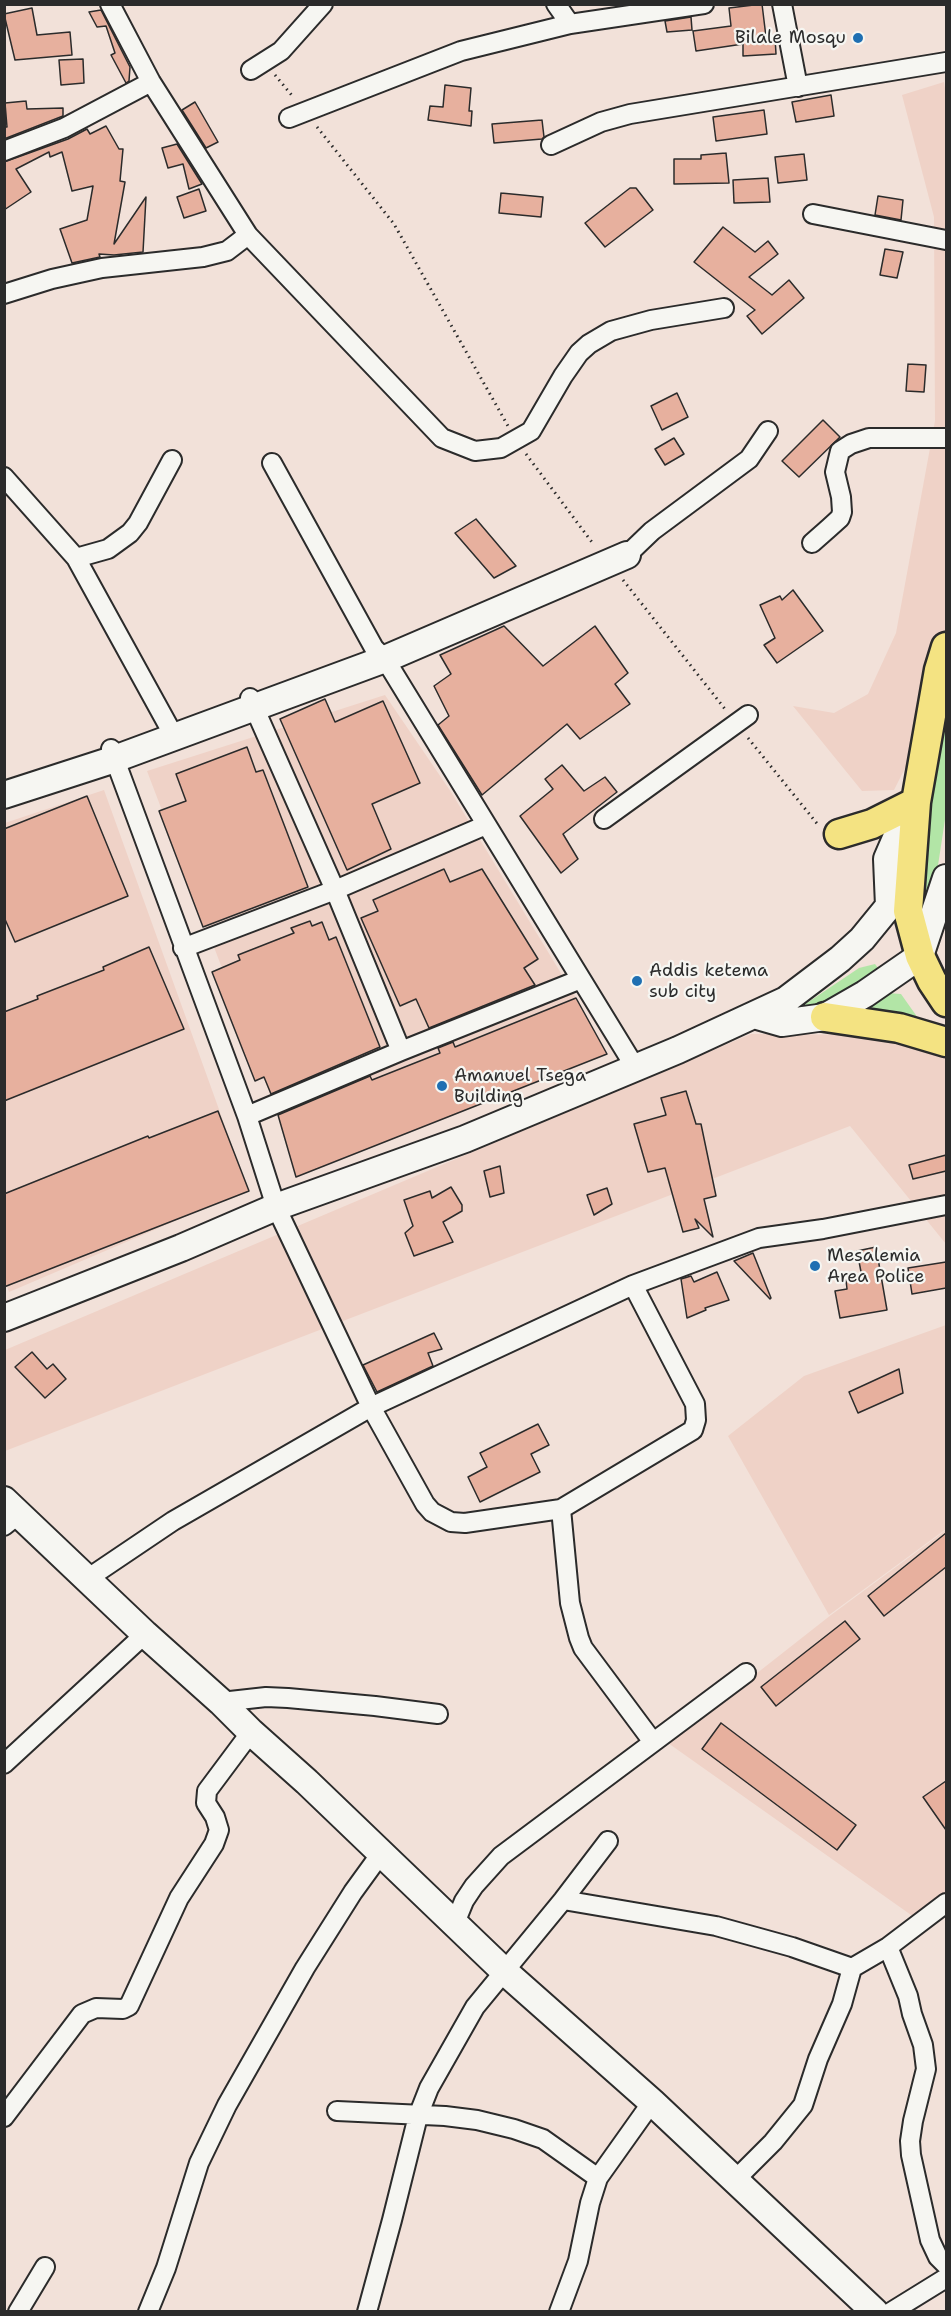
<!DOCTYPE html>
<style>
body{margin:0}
#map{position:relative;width:951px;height:2316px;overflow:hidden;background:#f2e1d9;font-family:"Shantell Sans",sans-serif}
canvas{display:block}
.frame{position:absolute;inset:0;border:6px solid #2b2b2b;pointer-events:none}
</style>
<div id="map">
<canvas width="951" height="2316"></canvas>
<div class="frame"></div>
</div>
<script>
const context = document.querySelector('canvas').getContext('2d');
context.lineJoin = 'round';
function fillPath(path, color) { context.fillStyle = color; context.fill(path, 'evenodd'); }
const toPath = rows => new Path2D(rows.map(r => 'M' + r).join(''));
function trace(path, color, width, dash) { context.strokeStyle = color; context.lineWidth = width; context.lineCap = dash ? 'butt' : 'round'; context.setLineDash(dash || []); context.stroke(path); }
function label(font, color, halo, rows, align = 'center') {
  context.font = font + ' "Shantell Sans",sans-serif'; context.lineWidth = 4.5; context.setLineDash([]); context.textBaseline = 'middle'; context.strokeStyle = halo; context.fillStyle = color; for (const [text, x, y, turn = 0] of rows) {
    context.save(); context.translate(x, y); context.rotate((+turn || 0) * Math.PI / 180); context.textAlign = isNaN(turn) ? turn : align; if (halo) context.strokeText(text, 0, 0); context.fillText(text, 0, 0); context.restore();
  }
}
const built = toPath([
 [944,82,946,94,946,641,940,699,894,790,862,791,793,706,834,713,868,694,896,633,935,421,934,217,902,95],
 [385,695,451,792,576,998,279,1118,147,771],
 [104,790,248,1190,9,1292,5,1280,5,823],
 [751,1034,879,1035,946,1051,946,1244,850,1126,5,1451,5,1350],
 [946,1325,946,1529,829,1615,728,1436,804,1376],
 [946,1530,946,1899,921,1922,668,1743,831,1615]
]);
const green = toPath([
 [946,724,946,813,935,885,931,897,923,905,912,903,929,796],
 [875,964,881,972,861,992,789,1015,859,968],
 [887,993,901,994,930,1035,872,1025,863,1006]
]);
const building = toPath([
 [762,4,766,37,775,37,776,54,743,56,743,44,696,51,693,31,731,26,729,8,762,4],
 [32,8,37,35,70,32,72,55,15,60,4,14,32,8],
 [101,10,130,67,129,81,126,83,111,55,115,53,106,26,97,27,89,12,101,10],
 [691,17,692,30,667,32,665,21,691,17],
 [83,59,84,83,61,85,59,60,83,59],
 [445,85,471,88,469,111,472,111,471,126,428,120,430,106,443,107,445,85],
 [831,95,834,116,796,122,792,102,831,95],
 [26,101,27,109,63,108,63,116,4,139,4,127,7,127,5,103,26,101],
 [195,102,218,142,206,148,182,110,195,102],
 [764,110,767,134,716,141,713,117,764,110],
 [542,120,544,137,542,139,494,143,492,124,542,120],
 [106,126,119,149,123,149,120,181,125,182,114,244,146,197,143,252,114,255,99,254,100,257,72,263,60,229,87,220,93,186,72,191,62,152,50,157,49,152,16,169,31,192,4,210,4,162,68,139,87,129,90,134,106,126],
 [177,144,202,184,189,189,183,164,168,168,162,148,177,144],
 [726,153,729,183,674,184,674,159,701,159,701,155,726,153],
 [804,154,807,180,778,183,775,157,804,154],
 [768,178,770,202,734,203,733,180,768,178],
 [630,188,636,188,653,210,605,247,585,223,630,188],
 [199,189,206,211,184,218,177,197,199,189],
 [501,193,543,197,541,217,499,213,501,193],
 [878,196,903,200,901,220,875,215,878,196],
 [723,227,755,252,768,241,778,254,749,277,772,295,789,280,804,298,762,334,747,316,755,310,694,262,723,227],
 [885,249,903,252,897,278,880,275,885,249],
 [908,364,926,365,924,392,906,391,908,364],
 [677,393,688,417,662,430,651,406,677,393],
 [823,420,840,437,799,477,782,461,823,420],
 [674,438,684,454,665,465,655,449,674,438],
 [476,519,516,566,494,578,455,533,476,519],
 [793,590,823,631,777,663,764,645,775,638,760,605,780,596,782,600,793,590],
 [504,626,543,666,595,626,628,673,615,684,630,704,580,739,567,724,482,795,438,725,449,716,434,686,451,674,440,655,504,626],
 [325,699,335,722,383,701,420,783,372,804,391,849,347,870,280,719,325,699],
 [247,747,256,772,263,770,308,887,203,927,159,811,186,801,176,774,247,747],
 [562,765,584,791,605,777,617,792,563,834,578,859,561,873,520,816,553,789,545,779,562,765],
 [87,796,128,896,15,942,4,917,4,829,87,796],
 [444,869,450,882,482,869,538,959,524,968,535,985,429,1028,416,999,400,1006,361,918,378,911,373,900,444,869],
 [310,921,312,926,322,922,329,940,336,937,380,1047,271,1094,264,1077,255,1081,212,972,240,960,238,955,294,933,291,928,310,921],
 [149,947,184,1029,4,1101,4,1012,38,999,37,996,104,970,103,967,149,947],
 [576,998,607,1054,296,1177,278,1115,370,1076,372,1080,440,1053,438,1048,453,1042,455,1047,576,998],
 [686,1091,696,1124,701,1124,716,1196,704,1199,713,1237,695,1219,699,1228,683,1232,665,1168,648,1172,634,1124,666,1115,661,1098,686,1091],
 [218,1111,249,1191,4,1287,4,1194,148,1136,149,1138,218,1111],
 [946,1155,946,1171,913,1179,909,1165,946,1155],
 [500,1166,504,1193,490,1197,484,1171,500,1166],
 [451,1187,462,1205,462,1211,443,1222,453,1242,414,1256,405,1233,413,1226,404,1200,430,1191,432,1198,451,1187],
 [607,1188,612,1204,594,1215,587,1195,607,1188],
 [876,1247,887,1310,840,1318,835,1291,847,1289,846,1280,862,1277,857,1251,876,1247],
 [753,1253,771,1298,770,1299,734,1261,753,1253],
 [946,1262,946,1288,912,1294,908,1268,946,1262],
 [717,1272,729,1300,705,1308,706,1310,687,1318,681,1279,691,1276,694,1282,717,1272],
 [434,1333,442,1349,428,1353,433,1366,377,1392,363,1365,434,1333],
 [32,1352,47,1369,53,1364,66,1379,45,1398,15,1367,32,1352],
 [899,1369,903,1393,858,1413,849,1392,899,1369],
 [538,1424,549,1445,531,1454,540,1472,480,1502,468,1477,487,1467,480,1453,538,1424],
 [946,1533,946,1567,884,1616,868,1596,946,1533],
 [845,1621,860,1639,776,1706,761,1687,845,1621],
 [721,1723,856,1825,837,1850,702,1749,721,1723],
 [946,1781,946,1830,923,1797,946,1781]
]);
const path = toPath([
 [275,75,294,98],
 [317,127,394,224,508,426],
 [526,454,594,545],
 [623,580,725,709],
 [748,738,819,826]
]);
const street = toPath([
 [110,4,151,82,248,235,442,438,475,451,501,448,531,431,563,376,579,353,589,344,611,331,651,320,724,308],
 [556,4,570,24],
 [782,4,798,87],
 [251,70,281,51,323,4],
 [289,118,461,51,570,24,704,4],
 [551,145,601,122,630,114,946,62],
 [4,151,64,128,151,82],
 [813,214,946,240],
 [4,294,52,279,102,268,203,257,227,251,248,235],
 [272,463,374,648,385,659,635,1067],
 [4,477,76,558,169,727],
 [812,543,829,528,840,518,842,512,841,497,835,472,840,451,851,444,869,438,946,438],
 [627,555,652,531,749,459,768,431],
 [76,558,108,549,130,533,138,523,172,460],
 [250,698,335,890,401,1051],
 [111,749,247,1116,276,1207,371,1407,425,1504,432,1512,451,1522,465,1523,561,1509,693,1430,696,1420,695,1404,633,1285],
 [604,819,748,715],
 [183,948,335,890,486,825],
 [247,1116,401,1051,581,979],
 [561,1509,570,1603,579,1638,583,1648,653,1742],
 [4,1526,19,1514],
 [87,1579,173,1521,371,1407,633,1285,759,1238,823,1229,946,1205],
 [221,1702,266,1697,288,1698,375,1706,438,1714],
 [4,1764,145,1634],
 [563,1900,716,1926,792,1947,852,1968],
 [455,1923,464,1901,474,1886,501,1856,746,1673],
 [888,1947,908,1996,912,2014,923,2045,926,2069,913,2121,910,2141,911,2155,930,2240,938,2257,946,2265],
 [337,2111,445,2116,477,2120,514,2129,543,2139,598,2178],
 [4,2117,82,2014,96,2008,123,2009,129,2006,179,1898,214,1844,219,1830,215,1817,206,1803,207,1791,251,1732],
 [735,2180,773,2142,803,2105,818,2059,842,2004,852,1968,888,1947,946,1903],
 [18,2312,45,2267],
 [148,2312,166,2268,199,2163,227,2105,305,1968,353,1892,382,1852],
 [367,2312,392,2220,418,2116,429,2088,475,2007,563,1900,608,1841],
 [559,2312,578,2261,590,2203,598,2178,652,2102],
 [891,2312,946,2278]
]);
const secondary = toPath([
 [4,795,109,761,385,659,627,555],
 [754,1015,782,1023,825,1017,865,994,904,967,920,956,946,878],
 [4,1318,181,1248,276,1207,465,1139,678,1050,786,1000,840,959,862,939,889,906,887,859,900,829,915,812],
 [4,1500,145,1634,221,1702,251,1732,307,1782,504,1971,652,2102,875,2312]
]);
const primary = toPath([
 [946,647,939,670,916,802,908,911,920,956,932,981,946,1002],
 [839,834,872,824,916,802],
 [825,1017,899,1028,946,1042]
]);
const markers = [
 [858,38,6,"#1f6fb2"],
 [637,981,6,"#1f6fb2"],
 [442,1086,6,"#1f6fb2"],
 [815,1266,6,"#1f6fb2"]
];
const poiNames = [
 ["Bilale Mosqu",846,38,"right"],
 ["Addis ketema",649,971],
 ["sub city",649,992],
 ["Amanuel Tsega",454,1076],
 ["Building",454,1097],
 ["Mesalemia",827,1256],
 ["Area Police",827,1277]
];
fillPath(built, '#efd2c7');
fillPath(green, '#b2e5a6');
fillPath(building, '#e7b09e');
trace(building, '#2b2b2b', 1.5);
trace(street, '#2b2b2b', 22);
trace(secondary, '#2b2b2b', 30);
trace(primary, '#2b2b2b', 33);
trace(path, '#2b2b2b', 3, [1.5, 4.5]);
trace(street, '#f6f6f2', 18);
trace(secondary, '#f6f6f2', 26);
trace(primary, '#f4e382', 28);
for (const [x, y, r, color] of markers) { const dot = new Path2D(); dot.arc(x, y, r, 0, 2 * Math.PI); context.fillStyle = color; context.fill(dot); trace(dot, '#f6f6f2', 2); }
label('18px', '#2b2b2b', '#f6f6f2', poiNames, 'left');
</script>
